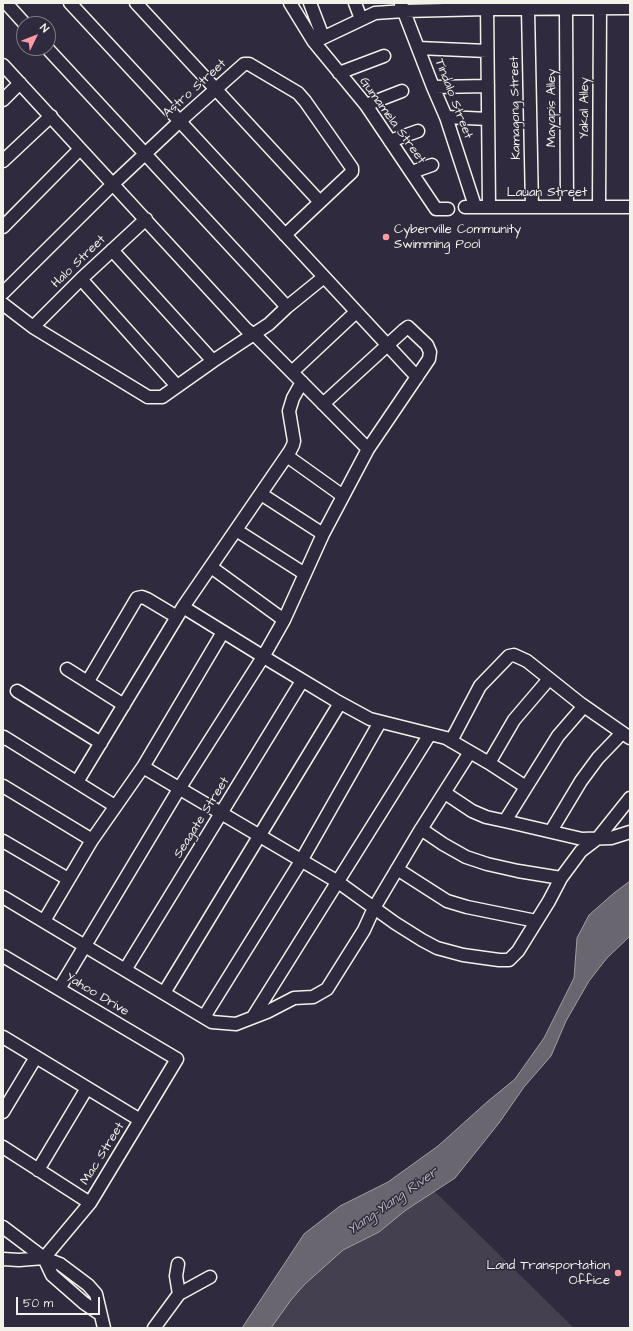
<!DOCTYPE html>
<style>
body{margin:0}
#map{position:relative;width:633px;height:1331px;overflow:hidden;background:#2f2a3d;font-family:"Architects Daughter",sans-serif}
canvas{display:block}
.frame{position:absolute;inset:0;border:4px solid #f4f1e8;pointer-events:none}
.north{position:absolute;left:16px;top:16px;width:40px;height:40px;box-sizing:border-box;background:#2f2a3d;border:1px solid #7e7a81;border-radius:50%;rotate:47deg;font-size:11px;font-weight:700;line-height:16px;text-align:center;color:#f4f1e8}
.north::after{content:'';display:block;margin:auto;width:14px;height:18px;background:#ff9aa2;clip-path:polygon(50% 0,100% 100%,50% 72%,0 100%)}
.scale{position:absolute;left:16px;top:1297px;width:84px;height:18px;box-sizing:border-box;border:2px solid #f4f1e8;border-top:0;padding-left:5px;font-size:12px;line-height:14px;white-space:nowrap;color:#f4f1e8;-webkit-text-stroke:3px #2f2a3d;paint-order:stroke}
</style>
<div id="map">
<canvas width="633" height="1331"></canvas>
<div class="frame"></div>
<div class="north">N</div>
<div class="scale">50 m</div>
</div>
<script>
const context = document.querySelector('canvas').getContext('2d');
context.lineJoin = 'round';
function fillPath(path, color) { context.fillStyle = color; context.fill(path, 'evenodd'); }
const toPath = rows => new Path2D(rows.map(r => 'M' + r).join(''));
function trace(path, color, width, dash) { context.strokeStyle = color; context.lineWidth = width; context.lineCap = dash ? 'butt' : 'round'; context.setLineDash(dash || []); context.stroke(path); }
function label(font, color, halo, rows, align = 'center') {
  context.font = font + ' "Architects Daughter",sans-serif'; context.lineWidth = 3; context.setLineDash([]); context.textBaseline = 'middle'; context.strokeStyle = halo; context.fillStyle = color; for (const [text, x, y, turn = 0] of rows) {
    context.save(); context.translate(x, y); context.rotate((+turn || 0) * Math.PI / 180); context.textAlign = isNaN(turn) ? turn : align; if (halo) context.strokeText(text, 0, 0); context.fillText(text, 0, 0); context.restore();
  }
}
const green = toPath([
 [415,1172,574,1328,260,1328]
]);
const water = toPath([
 [630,881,630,936,607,958,589,981,566,1021,551,1056,524,1087,499,1123,455,1178,406,1210,379,1232,343,1250,304,1285,291,1300,271,1328,242,1328,304,1234,340,1206,388,1182,438,1146,487,1102,515,1079,544,1038,574,978,577,938,589,915,614,893,630,881]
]);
const street = toPath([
 [6,3,25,24],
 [70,3,417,377],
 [136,3,320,202],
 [290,3,314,42,366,105,436,209,448,209],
 [310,3,323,37],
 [355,3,361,19],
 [487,3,489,207],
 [401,4,433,87,446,117,475,206],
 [528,9,532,207],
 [566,9,567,207],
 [314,42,375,13,404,11,487,9,630,8],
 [47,48,287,307],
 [418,48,487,51],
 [3,65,246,329,258,338,368,449],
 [339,73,384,56],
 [433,87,488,86],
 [3,100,20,83],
 [366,105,402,91],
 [446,117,488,119],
 [390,141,418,131],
 [3,161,51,116],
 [412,172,432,165],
 [465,207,630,207],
 [599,207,600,8],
 [3,227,80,149],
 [112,250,213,361],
 [81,279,177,386],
 [3,293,113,184,180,121,244,64,249,64,298,93,305,101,352,168,352,172,285,235],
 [3,304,33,327,148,397,162,397,213,361,269,324,287,307,324,277],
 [33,327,81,279,146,219],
 [292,372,356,312],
 [287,456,343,496],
 [261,494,323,534],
 [236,530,305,574],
 [211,567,284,620],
 [183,607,272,662,335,700,370,719,446,738,489,763,526,787],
 [67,669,124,705],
 [88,681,137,598,142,597,147,599,177,617],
 [17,691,101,743],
 [3,739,4,737,115,806],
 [451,741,480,686,509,656,514,655,527,661,581,704,630,738],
 [489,763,514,720,549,679],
 [143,767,338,882,395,923,422,940,437,948,463,955,499,960,509,960,518,951,549,901,561,878,581,851,598,838,630,798],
 [77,782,183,607,290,451,293,445,294,441,289,411,293,398,302,382],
 [3,786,92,840],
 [445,793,472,811,486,817,509,822,582,839,611,838,630,832],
 [505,821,558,736,584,706],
 [421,829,443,844,466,857,487,864,518,871,561,878],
 [551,831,581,781,598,758,622,733],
 [3,841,68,879],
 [397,869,447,901,467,907,536,921],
 [3,897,212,1022,236,1024,267,1012,294,998,313,997,327,989,364,930,374,908,418,834,470,752],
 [44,921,92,840,143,767,223,632],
 [3,956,177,1059,90,1203,44,1258],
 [125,970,302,681],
 [59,989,179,789,263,657,284,620,323,534,368,449,429,359,430,352,427,345,408,327,404,330,323,404],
 [164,993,340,703],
 [204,1017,301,861,380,722],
 [253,1017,430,734],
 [3,1037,140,1120],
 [3,1112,36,1057],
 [3,1147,90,1203],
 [38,1170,87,1088],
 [3,1227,44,1258,60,1264,88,1285,96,1294,104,1328],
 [44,1258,52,1275,84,1303,100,1314],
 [3,1259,19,1260,44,1258],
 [178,1264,176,1276,179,1294],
 [154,1328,179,1294,210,1277]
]);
const markers = [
 [386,237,4,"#ff9aa2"],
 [618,1273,4,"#ff9aa2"]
];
const streetNames = [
 ["Astro Street",195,89,-42],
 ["Tindalo Street",453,99,69],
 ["Kamagong Street",516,108,-91],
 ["Mayapis Alley",552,108,-90],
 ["Yakal Alley",585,108,-90],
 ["Gumamela Street",392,121,54],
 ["Lauan Street",547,193],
 ["Halo Street",79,262,-44],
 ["Seagate Street",202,818,-58],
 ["Yahoo Drive",97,995,31],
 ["Mac Street",103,1154,-58]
];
const poiNames = [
 ["Cyberville Community",394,230],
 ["Swimming Pool",394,245],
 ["Land Transportation",610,1266,"right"],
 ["Office",610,1281,"right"]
];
const waterNames = [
 ["Ylang-Ylang River",393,1202,-35]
];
fillPath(green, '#454050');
fillPath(water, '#6a6670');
trace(water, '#a19ea0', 1);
trace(street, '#f4f1e8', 15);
trace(street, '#2f2a3d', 12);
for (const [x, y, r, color] of markers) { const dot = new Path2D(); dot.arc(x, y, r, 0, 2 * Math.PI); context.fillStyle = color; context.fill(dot); trace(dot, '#2f2a3d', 1.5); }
label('13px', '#f4f1e8', '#2f2a3d', streetNames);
label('13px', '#f4f1e8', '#2f2a3d', poiNames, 'left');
label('italic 14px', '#b6b2b2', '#2f2a3d', waterNames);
</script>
